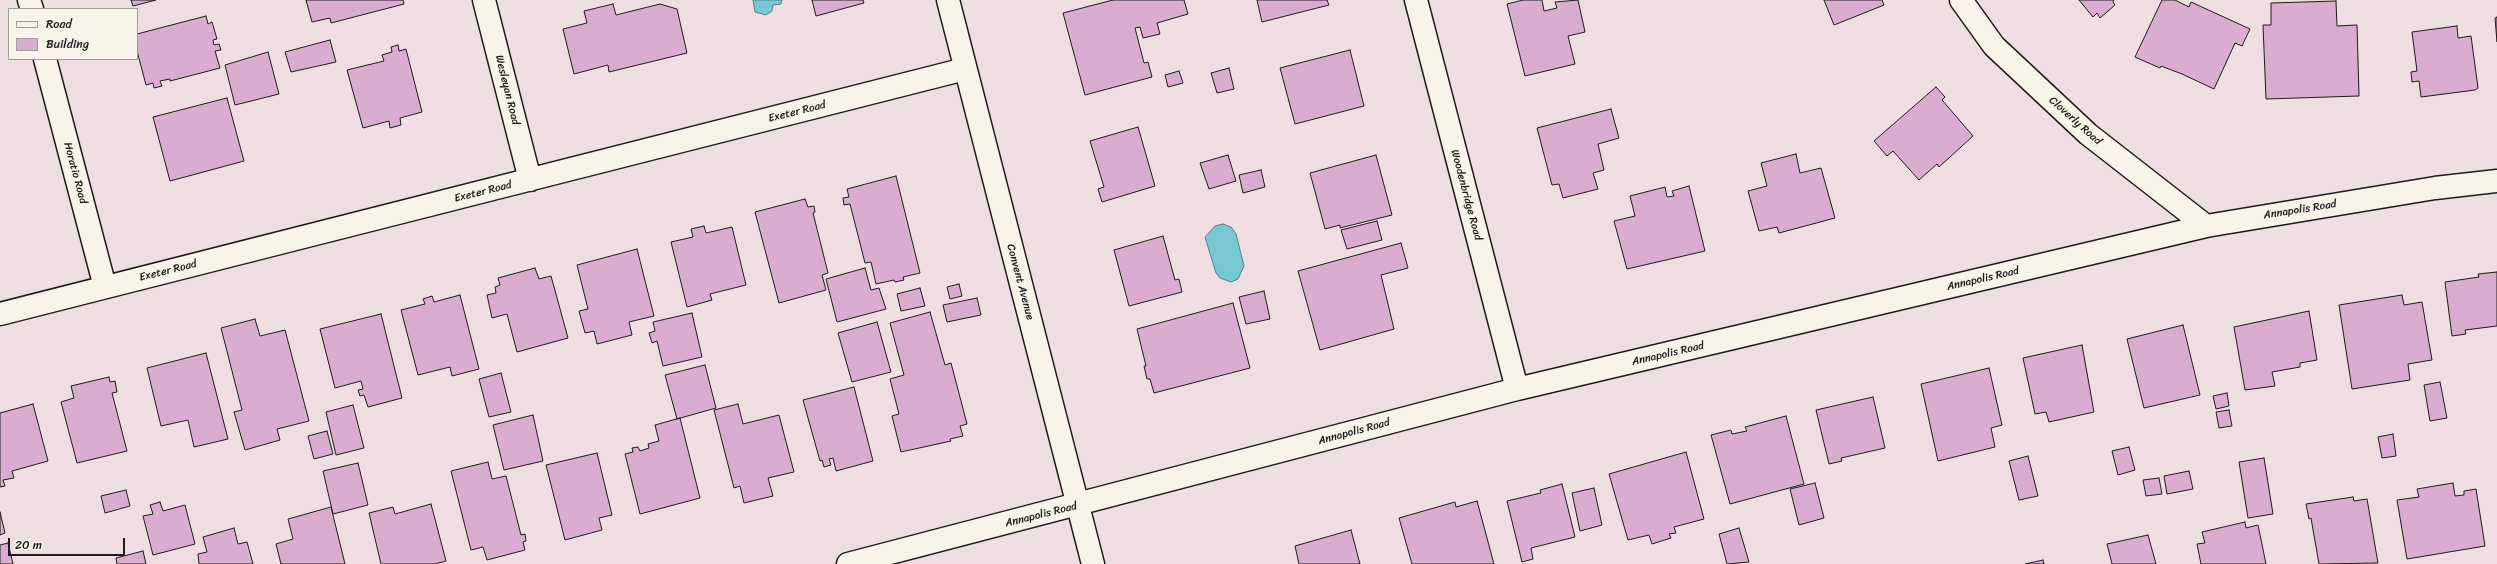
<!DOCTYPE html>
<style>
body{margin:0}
#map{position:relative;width:2497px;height:564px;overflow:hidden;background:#eedee1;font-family:Sriracha,sans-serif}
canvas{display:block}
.legend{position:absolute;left:8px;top:8px;width:130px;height:52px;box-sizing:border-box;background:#f7f3e8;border:1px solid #9f9d96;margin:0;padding:5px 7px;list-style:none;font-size:12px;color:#1c1c1c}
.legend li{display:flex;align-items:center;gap:8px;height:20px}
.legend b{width:20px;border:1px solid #9f9d96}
.scale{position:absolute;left:8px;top:538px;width:117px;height:18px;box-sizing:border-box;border:2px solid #1c1c1c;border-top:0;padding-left:5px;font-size:12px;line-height:14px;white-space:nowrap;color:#1c1c1c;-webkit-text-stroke:3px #f7f3e8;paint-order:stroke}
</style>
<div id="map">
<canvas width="2497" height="564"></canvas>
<ul class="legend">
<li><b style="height:5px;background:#f7f3e8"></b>Road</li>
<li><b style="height:11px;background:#d9acd0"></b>Building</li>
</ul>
<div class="scale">20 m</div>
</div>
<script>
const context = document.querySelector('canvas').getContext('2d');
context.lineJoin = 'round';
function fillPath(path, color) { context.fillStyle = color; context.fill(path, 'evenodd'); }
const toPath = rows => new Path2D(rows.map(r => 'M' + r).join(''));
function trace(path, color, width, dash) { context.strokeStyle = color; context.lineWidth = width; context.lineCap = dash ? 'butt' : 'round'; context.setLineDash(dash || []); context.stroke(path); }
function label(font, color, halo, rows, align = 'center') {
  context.font = font + ' Sriracha,sans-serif'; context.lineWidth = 4; context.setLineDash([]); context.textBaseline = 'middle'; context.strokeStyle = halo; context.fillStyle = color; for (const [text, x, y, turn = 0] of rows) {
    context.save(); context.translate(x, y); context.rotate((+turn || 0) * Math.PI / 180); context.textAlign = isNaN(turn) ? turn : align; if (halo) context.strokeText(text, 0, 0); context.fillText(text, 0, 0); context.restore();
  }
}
const water = toPath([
 [753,0,782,0,781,4,773,5,772,11,766,15,755,12,753,0],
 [1223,224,1231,227,1236,234,1244,266,1238,279,1231,282,1220,278,1216,273,1205,237,1215,226,1223,224]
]);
const building = toPath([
 [131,0,156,0,133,6,131,0],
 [306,0,403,0,404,4,331,23,330,18,312,22,306,0],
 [812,0,863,0,864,3,816,16,812,0],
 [1113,0,1184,0,1188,14,1157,23,1160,34,1143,38,1140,27,1135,28,1144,63,1148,62,1152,77,1085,95,1063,13,1113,0],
 [1257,0,1327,0,1329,5,1262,22,1257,0],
 [1523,0,1542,0,1544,11,1557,8,1555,2,1578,0,1585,32,1568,36,1575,64,1525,76,1507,4,1523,0],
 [1824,0,1882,0,1884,5,1834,25,1824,0],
 [2079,0,2114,0,2113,2,2115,5,2100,18,2097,13,2093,17,2079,0],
 [2162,0,2175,0,2189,7,2191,2,2250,29,2242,46,2235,43,2214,89,2182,74,2161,66,2160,68,2135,57,2162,0],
 [2336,1,2337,26,2357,25,2359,96,2266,99,2263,25,2271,25,2271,3,2336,1],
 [613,4,616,15,660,4,677,9,687,53,609,72,608,65,574,74,563,29,587,23,584,11,613,4],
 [206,16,208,24,212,22,217,39,213,40,214,45,219,44,221,50,215,51,220,68,170,81,170,79,160,81,162,86,154,88,153,83,146,85,137,51,137,34,206,16],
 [2497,17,2497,42,2495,18,2497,17],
 [2457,26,2458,38,2471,36,2478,88,2475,90,2421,97,2419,81,2412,82,2411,72,2417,71,2412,32,2457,26],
 [330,40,336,62,291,72,285,52,330,40],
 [398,45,399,51,406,49,422,112,400,118,401,125,390,128,389,121,363,128,347,70,384,61,382,55,392,52,391,47,398,45],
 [1350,50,1364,106,1295,124,1280,68,1350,50],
 [268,52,279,94,235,105,225,65,268,52],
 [1229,68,1234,89,1217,93,1211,73,1229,68],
 [1179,71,1183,83,1168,87,1165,75,1179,71],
 [1936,87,1945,97,1942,100,1973,136,1939,167,1937,164,1919,180,1893,151,1887,156,1874,141,1936,87],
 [227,98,244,161,170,181,153,117,227,98],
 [1611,109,1619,138,1598,144,1604,170,1593,173,1598,189,1563,198,1559,184,1552,185,1537,128,1611,109],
 [1138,127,1155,186,1102,202,1098,189,1104,187,1090,141,1138,127],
 [1796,154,1800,173,1821,168,1835,218,1779,233,1777,227,1759,231,1748,191,1767,186,1761,163,1796,154],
 [1228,155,1236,181,1209,189,1200,163,1228,155],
 [1376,155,1392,215,1340,228,1340,225,1325,229,1310,173,1376,155],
 [1261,170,1265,187,1243,193,1239,175,1261,170],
 [896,176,920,273,903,277,904,280,895,282,894,280,876,284,871,262,865,263,850,204,844,205,843,198,849,197,847,189,896,176],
 [1689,186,1705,251,1627,269,1614,221,1635,216,1630,196,1665,187,1667,197,1674,196,1672,191,1689,186],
 [805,199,808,207,814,206,815,212,813,213,828,273,822,275,826,290,779,303,755,212,805,199],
 [1377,221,1382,240,1347,249,1341,230,1377,221],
 [704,226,706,233,732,227,746,285,710,294,712,300,687,307,671,242,693,237,691,229,704,226],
 [1163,236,1175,280,1179,279,1182,292,1129,306,1114,250,1163,236],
 [1401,243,1408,268,1381,275,1394,329,1320,350,1298,271,1401,243],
 [637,249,654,316,629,322,632,335,597,344,594,331,585,333,579,311,588,309,577,265,637,249],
 [535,268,539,279,551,276,568,338,517,352,507,314,492,318,487,295,496,293,495,287,500,285,498,278,535,268],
 [865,268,871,290,879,288,886,309,837,322,826,279,865,268],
 [2497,272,2497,326,2465,330,2466,334,2452,336,2445,282,2479,277,2478,274,2497,272],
 [959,284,962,296,950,299,947,287,959,284],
 [920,288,925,306,901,311,897,294,920,288],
 [1264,291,1270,319,1246,324,1239,297,1264,291],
 [460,295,479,369,452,376,450,367,418,375,401,310,425,304,423,299,432,296,434,302,460,295],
 [2402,295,2404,305,2422,302,2432,360,2408,364,2410,380,2352,389,2339,305,2402,295],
 [977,298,981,315,947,322,943,305,977,298],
 [1233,303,1250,368,1154,393,1150,379,1147,379,1144,366,1146,366,1137,329,1233,303],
 [2309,311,2317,360,2300,363,2300,367,2272,372,2275,386,2245,390,2234,327,2309,311],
 [930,312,945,365,951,363,967,424,960,426,963,436,950,439,951,441,901,452,892,416,899,414,890,379,904,375,890,323,930,312],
 [692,313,702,357,663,366,657,341,652,343,649,333,655,331,653,322,692,313],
 [381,314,402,398,368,407,364,395,360,396,358,390,363,389,361,381,335,388,320,329,381,314],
 [255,319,260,336,285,330,309,421,277,429,280,440,245,450,234,412,242,410,221,328,255,319],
 [877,322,891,372,852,382,838,333,877,322],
 [2183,325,2200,395,2144,408,2127,339,2183,325],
 [2082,345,2094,412,2049,422,2046,412,2035,414,2023,358,2082,345],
 [206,353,228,439,194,447,188,420,161,426,147,368,206,353],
 [705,365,716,408,677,419,665,375,705,365],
 [1989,368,2002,425,1991,428,1995,447,1938,461,1921,384,1989,368],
 [501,373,511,412,489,417,479,379,501,373],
 [109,377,110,382,115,381,117,392,112,393,127,451,77,463,61,402,74,398,71,386,109,377],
 [2440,382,2447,418,2430,421,2424,385,2440,382],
 [854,387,873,461,836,471,833,458,829,459,831,465,824,467,822,460,820,461,803,400,854,387],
 [2227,393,2229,406,2216,409,2213,396,2227,393],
 [1873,397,1885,448,1841,458,1842,461,1829,464,1816,410,1873,397],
 [33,404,48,461,12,471,14,478,3,480,5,486,0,487,0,413,33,404],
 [738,404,743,424,779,415,794,472,768,478,773,496,744,503,740,486,734,488,714,410,738,404],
 [353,405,364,448,336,455,326,412,353,405],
 [2229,410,2232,426,2219,428,2216,412,2229,410],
 [533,415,543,461,504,470,493,425,533,415],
 [1786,416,1804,484,1730,504,1711,435,1731,430,1732,434,1747,431,1745,427,1786,416],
 [680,418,700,498,640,514,625,454,633,452,632,448,638,447,640,451,649,448,648,444,659,441,655,425,680,418],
 [327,431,333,454,314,459,308,436,327,431],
 [2393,434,2396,456,2382,458,2378,437,2393,434],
 [2129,447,2135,470,2118,475,2112,451,2129,447],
 [1686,452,1704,519,1674,527,1676,533,1669,534,1671,538,1652,544,1649,535,1628,540,1609,474,1686,452],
 [597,453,612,515,599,518,602,530,565,540,546,465,597,453],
 [2028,456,2038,496,2019,500,2009,461,2028,456],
 [2264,458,2273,514,2248,518,2239,462,2264,458],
 [488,462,492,479,506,476,521,535,525,534,526,541,523,542,525,550,487,560,483,547,471,550,451,471,488,462],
 [358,463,368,505,333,514,323,471,358,463],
 [2189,471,2193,489,2167,494,2164,476,2189,471],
 [2159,478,2162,494,2146,496,2143,480,2159,478],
 [1815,483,1824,518,1799,525,1790,489,1815,483],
 [2453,483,2455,496,2464,495,2464,491,2476,489,2485,546,2407,559,2397,500,2419,497,2417,489,2453,483],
 [1562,484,1575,537,1531,548,1533,559,1522,562,1507,501,1541,493,1540,490,1562,484],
 [1594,488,1602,525,1580,531,1572,493,1594,488],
 [126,490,130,506,105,513,101,496,126,490],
 [2353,497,2354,501,2367,499,2378,563,2319,564,2311,518,2309,519,2306,504,2353,497],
 [1477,501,1494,564,1412,564,1399,518,1455,502,1456,507,1477,501],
 [160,502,163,511,185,505,195,544,153,555,143,516,153,514,150,505,160,502],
 [431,504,446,561,435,564,381,564,369,513,393,507,395,514,431,504],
 [331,507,345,564,281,564,276,544,293,539,288,519,331,507],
 [0,512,5,533,0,535,0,512],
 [2245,522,2246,528,2258,525,2266,564,2201,564,2197,544,2205,543,2202,532,2245,522],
 [234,528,238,544,247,542,253,564,199,564,198,554,207,552,203,537,234,528],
 [1739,528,1749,562,1727,564,1719,534,1739,528],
 [1351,530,1360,564,1299,564,1295,546,1351,530],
 [2148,535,2156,564,2112,564,2107,544,2148,535],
 [8,543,13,564,0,564,0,545,8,543],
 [143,551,146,564,117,564,116,558,143,551],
 [2043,560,2044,564,2025,564,2043,560]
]);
const street = toPath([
 [29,0,32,9],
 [484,0,530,180],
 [948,0,1093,564],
 [1416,0,1517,389],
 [1961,0,1994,46,2088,134,2206,226],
 [45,59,105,287],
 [0,314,965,69],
 [848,564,1517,389,2206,226,2435,188,2497,181]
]);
const streetNames = [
 ["Wesleyan Road",507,90,76],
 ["Exeter Road",797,112,-14],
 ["Cloverly Road",2075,121,42],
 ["Horatio Road",75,173,75],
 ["Exeter Road",483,192,-14],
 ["Woodenbridge Road",1466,195,75],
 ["Annapolis Road",2300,210,-9],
 ["Exeter Road",168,271,-14],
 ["Annapolis Road",1983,279,-13],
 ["Convent Avenue",1020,282,75],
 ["Annapolis Road",1668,354,-13],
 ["Annapolis Road",1354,432,-15],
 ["Annapolis Road",1041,515,-14]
];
fillPath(water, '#78c7d4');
trace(water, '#53838a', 1);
fillPath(building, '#d9acd0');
trace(building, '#1c1c1c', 1);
trace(street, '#1c1c1c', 25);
trace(street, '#f7f3e8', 22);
label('11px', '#1c1c1c', '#f7f3e8', streetNames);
</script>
